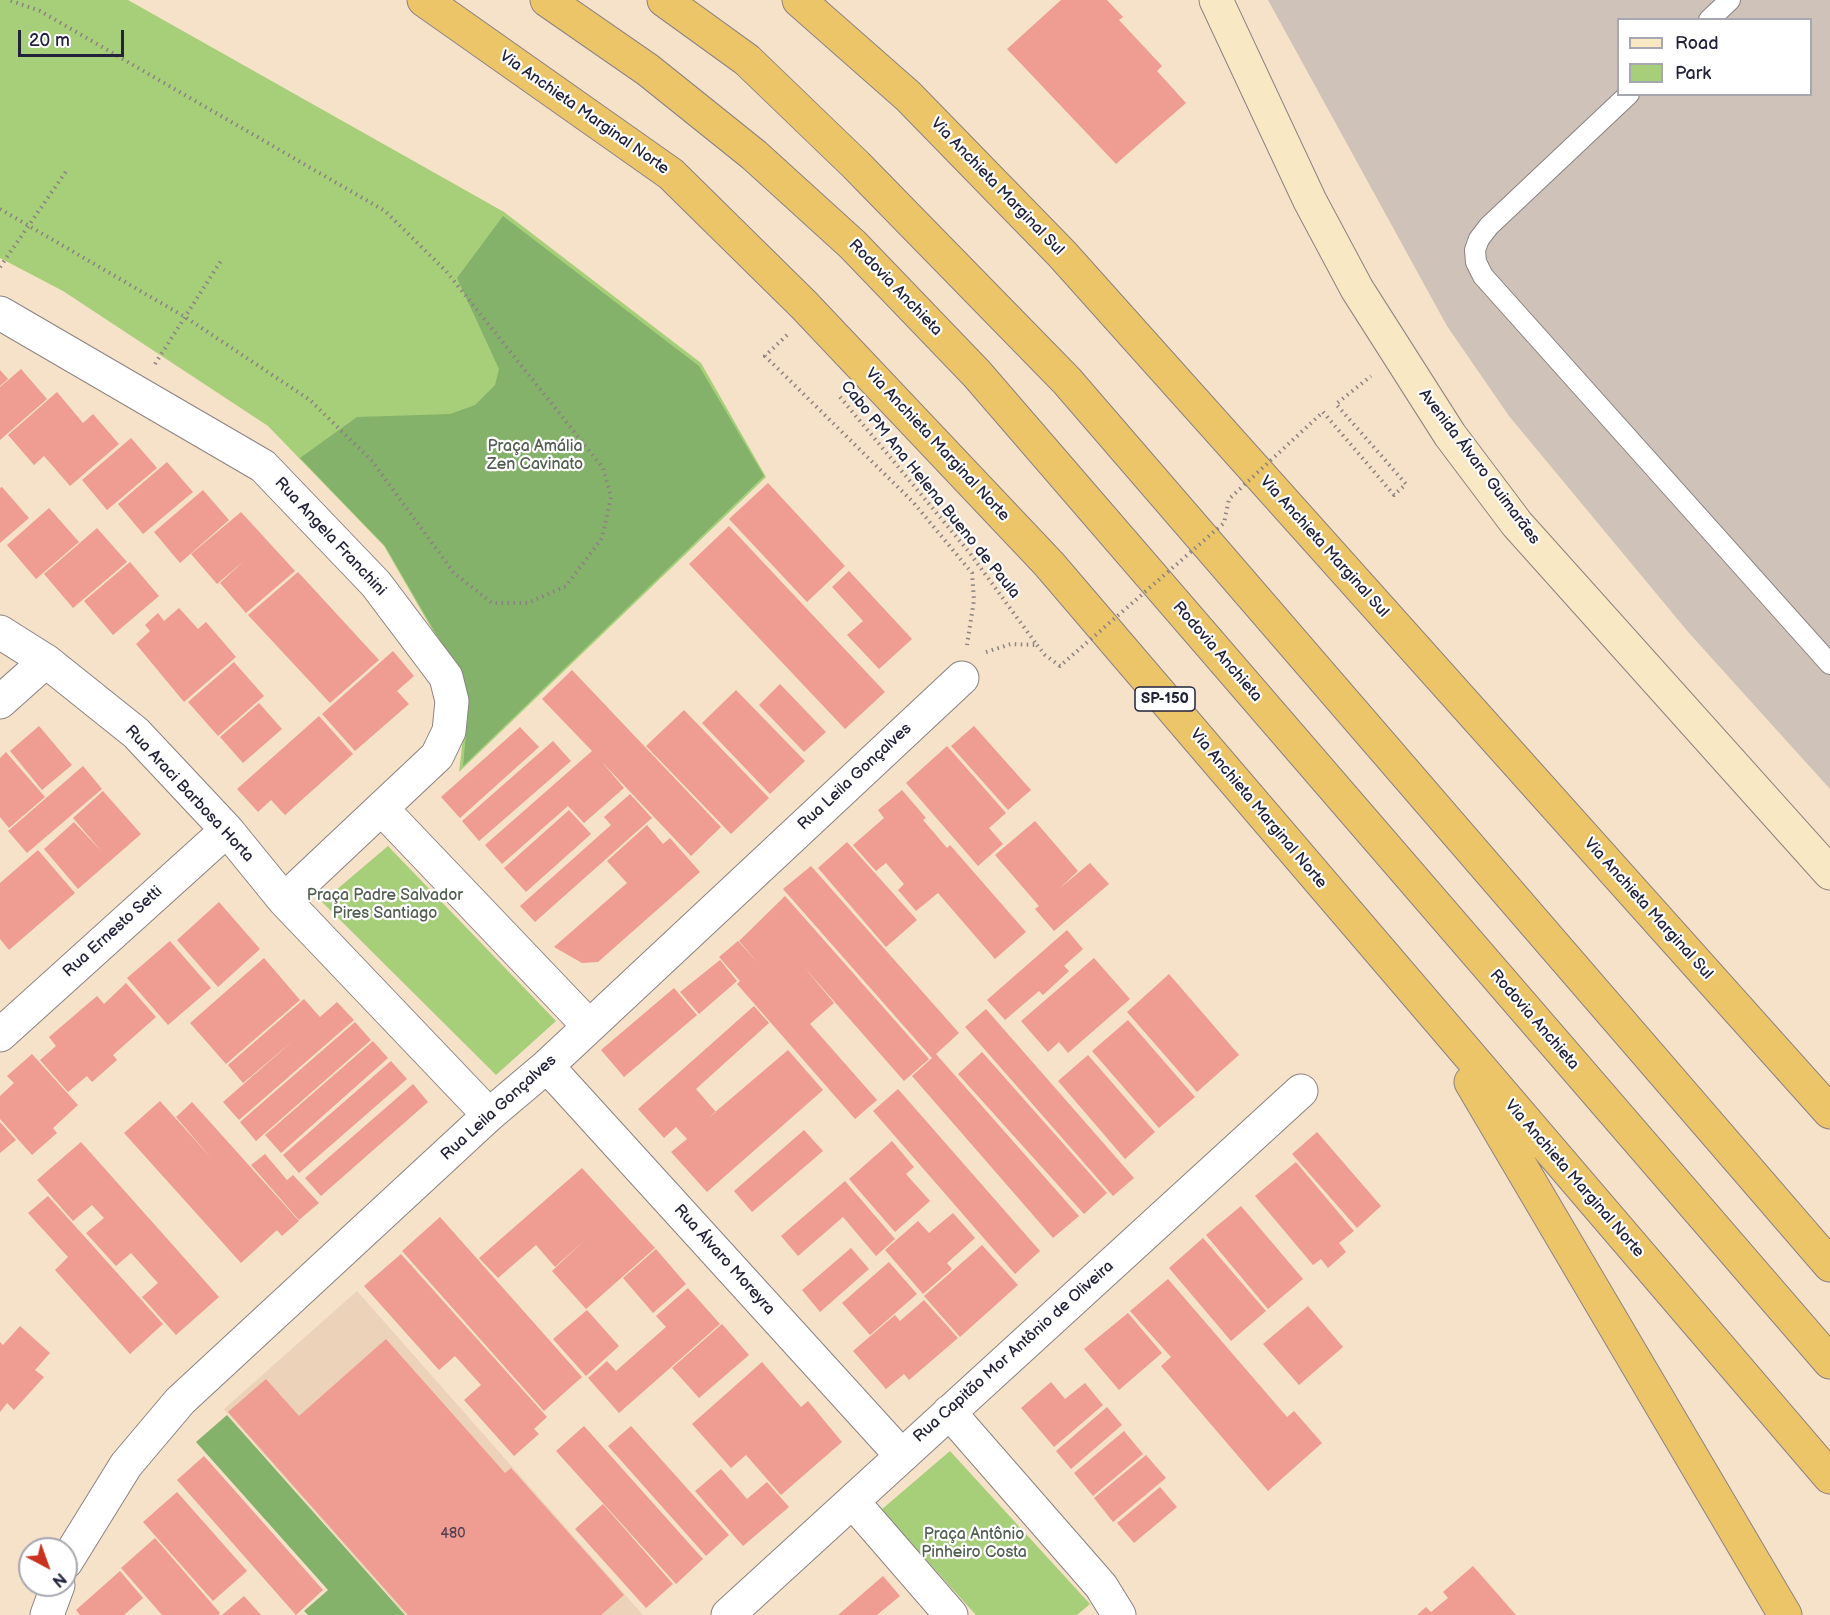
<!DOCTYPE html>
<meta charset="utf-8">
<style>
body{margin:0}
#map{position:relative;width:1830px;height:1615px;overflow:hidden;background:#f5e2c8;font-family:"Balsamiq Sans",sans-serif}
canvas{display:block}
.legend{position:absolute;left:1617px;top:18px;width:195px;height:78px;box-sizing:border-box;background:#fff;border:2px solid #a7a7b1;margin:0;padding:8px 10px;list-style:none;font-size:18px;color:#22223b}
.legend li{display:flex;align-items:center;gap:12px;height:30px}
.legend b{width:30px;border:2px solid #a7a7b1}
.north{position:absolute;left:18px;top:1537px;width:60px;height:60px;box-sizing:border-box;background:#fff;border:2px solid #a7a7b1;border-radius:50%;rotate:139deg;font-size:16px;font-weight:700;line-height:24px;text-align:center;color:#22223b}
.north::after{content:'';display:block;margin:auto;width:21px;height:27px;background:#c8321e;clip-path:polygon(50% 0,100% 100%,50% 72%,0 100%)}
.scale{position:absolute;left:18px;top:30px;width:106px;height:27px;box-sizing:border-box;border:3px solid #22223b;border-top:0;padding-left:8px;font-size:18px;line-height:21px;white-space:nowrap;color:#22223b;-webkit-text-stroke:4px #fff;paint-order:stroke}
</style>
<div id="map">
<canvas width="1830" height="1615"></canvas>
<ul class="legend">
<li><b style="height:8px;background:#f8e8c3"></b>Road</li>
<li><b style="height:16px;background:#a7cf7a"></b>Park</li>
</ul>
<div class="north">N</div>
<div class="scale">20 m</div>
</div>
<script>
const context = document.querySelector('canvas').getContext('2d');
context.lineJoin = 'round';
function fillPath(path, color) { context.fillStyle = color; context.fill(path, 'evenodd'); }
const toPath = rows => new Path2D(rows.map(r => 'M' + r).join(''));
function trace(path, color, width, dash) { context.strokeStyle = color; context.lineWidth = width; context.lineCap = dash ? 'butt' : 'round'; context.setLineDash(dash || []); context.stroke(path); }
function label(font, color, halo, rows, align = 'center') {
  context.font = font + ' "Balsamiq Sans",sans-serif'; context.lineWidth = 4.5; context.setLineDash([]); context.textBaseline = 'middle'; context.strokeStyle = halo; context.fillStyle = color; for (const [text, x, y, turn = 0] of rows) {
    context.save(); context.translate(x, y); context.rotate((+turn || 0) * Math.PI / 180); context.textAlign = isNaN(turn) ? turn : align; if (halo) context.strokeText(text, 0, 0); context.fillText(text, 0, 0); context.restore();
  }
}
const built = toPath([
 [357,1291,643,1615,406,1615,224,1409]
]);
const industrial = toPath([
 [1268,0,1830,0,1830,789,1689,633,1509,416,1447,326],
 [1618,20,1810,20,1810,94,1618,94]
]);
const green = toPath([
 [0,0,128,0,504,212,701,363,766,477,459,772,466,713,456,671,384,546,268,426,63,291,0,258],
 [388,846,556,1021,496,1075,322,902],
 [950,1451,1090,1604,1077,1615,976,1615,881,1510]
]);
const forest = toPath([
 [503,216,699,366,764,476,463,766,468,712,457,670,385,546,300,458,357,417,450,414,475,405,495,385,499,369,457,278],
 [227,1415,405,1615,308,1615,304,1611,328,1590,196,1442]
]);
const building = toPath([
 [1061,0,1107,0,1123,17,1119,20,1162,66,1157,71,1186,103,1116,164,1007,49],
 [21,369,47,399,0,440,0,387],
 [0,370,8,379,0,386],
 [57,392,83,423,93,414,119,444,70,486,44,456,34,465,8,435],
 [131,438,157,468,107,510,82,480],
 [167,462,193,492,143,534,118,504],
 [768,483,845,566,807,602,729,519],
 [2,487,29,518,0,543,0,488],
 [203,490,229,520,180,563,154,532],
 [49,508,79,542,36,579,7,545],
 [241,512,295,571,246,613,220,583,245,560,217,584,191,554],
 [729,526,885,692,845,729,689,564],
 [97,528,127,562,73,608,44,574],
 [130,562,159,596,113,635,84,601],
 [849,571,912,639,879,669,847,635,863,621,832,587],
 [298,572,379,660,330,703,248,615],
 [179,608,198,629,206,622,236,657,184,702,136,644,150,631,145,625,158,613,164,621],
 [393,651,414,676,397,691,409,704,355,751,322,714],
 [234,662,264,696,218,736,188,702],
 [572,670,721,827,691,856,601,761,624,788,584,823,568,806,502,864,485,845,592,751,542,699],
 [780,684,826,732,804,752,759,705],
 [736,690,805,761,770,794,702,723],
 [259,703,282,729,243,763,220,737],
 [684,710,769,798,731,834,646,746],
 [319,716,353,754,285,815,271,800,258,812,237,789],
 [39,726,72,765,42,790,10,751],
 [974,726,1031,790,1008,810,951,746],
 [520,727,539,747,460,818,441,797],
 [553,741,571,761,479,841,462,821],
 [947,746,1006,813,989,828,1003,844,978,866,906,783],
 [6,752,45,797,9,828,0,817,0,758],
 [83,766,102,789,27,853,8,831],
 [902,790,926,818,923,820,947,848,950,845,1026,932,995,959,938,893,916,911,898,890,904,884,886,863,876,871,853,845,884,818,878,810],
 [103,791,141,834,78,889,44,849,74,822,102,852,73,818],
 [630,794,652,818,535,922,520,906,611,825,604,817],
 [569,810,591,834,526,892,504,868],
 [1035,821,1078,871,1059,889,1090,863,1109,884,1054,931,1035,909,1039,906,995,855],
 [647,825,663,844,670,838,700,872,598,962,582,963,554,947,627,883,607,861],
 [847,842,917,920,886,947,818,868],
 [38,850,75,893,9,950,0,939,0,883],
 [811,866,959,1033,936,1054,1079,1216,1053,1238,912,1076,932,1058,783,889],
 [785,896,929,1059,904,1081,804,967,834,1003,810,1024,877,1100,855,1119,737,984,740,981,719,957,738,941,759,964,739,941],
 [219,902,260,949,218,987,177,940],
 [1067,930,1083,949,1064,966,1069,971,1043,995,1039,991,1005,1020,987,1000],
 [170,941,211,988,168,1025,127,978],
 [264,958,300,1000,226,1064,190,1023],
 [1094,958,1130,999,1068,1053,1059,1042,1048,1052,1021,1021],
 [720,960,737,981,699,1014,680,992],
 [1169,974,1239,1055,1197,1092,1127,1012],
 [126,983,156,1017,113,1055,117,1060,92,1082,87,1076,68,1092,40,1060,56,1046,49,1037,97,996,104,1004],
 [674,988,697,1015,624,1077,601,1050],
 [304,999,320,1017,337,1002,354,1020,239,1120,223,1102,294,1040,243,1083,228,1065],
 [754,1006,769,1023,696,1089,716,1112,707,1119,788,1050,823,1090,707,1192,671,1152,687,1139,676,1127,664,1138,638,1109],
 [986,1009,1134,1178,1113,1196,965,1027],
 [1128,1020,1195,1097,1159,1128,1092,1051],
 [355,1022,371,1040,256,1141,240,1122],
 [373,1041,388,1058,281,1153,265,1135],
 [982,1052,1107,1193,1084,1214,958,1074],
 [32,1054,78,1105,53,1128,57,1133,32,1155,0,1119,0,1096,14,1083,7,1076],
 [1088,1055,1155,1132,1125,1159,1058,1081],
 [391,1061,407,1079,299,1173,283,1155],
 [413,1084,428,1102,321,1196,305,1178],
 [898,1089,1040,1251,1015,1274,873,1111],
 [160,1101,212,1159,176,1117,192,1102,299,1221,282,1236,277,1230,241,1263,124,1133],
 [0,1122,16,1140,0,1153],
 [804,1130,823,1151,752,1212,734,1191],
 [1317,1132,1381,1206,1357,1228,1292,1154],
 [892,1141,914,1167,906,1174,930,1201,895,1232,849,1179],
 [81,1142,219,1297,176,1335,142,1297,158,1283,131,1253,116,1266,86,1233,104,1218,92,1205,73,1221,37,1180],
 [265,1154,287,1180,293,1175,319,1203,299,1220,251,1165],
 [1296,1162,1354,1231,1339,1243,1346,1252,1328,1268,1321,1259,1313,1265,1255,1196],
 [582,1168,655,1248,586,1309,552,1271,587,1238,555,1267,536,1245,498,1278,479,1258],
 [845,1181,895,1239,876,1256,843,1217,798,1256,781,1236],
 [48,1196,163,1324,130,1354,55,1270,68,1257,28,1213],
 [1241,1206,1303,1279,1268,1309,1206,1235],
 [953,1213,975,1238,947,1263,952,1269,923,1294,885,1250,918,1221,929,1233],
 [440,1217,582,1377,544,1411,402,1251],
 [1203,1238,1266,1311,1231,1341,1169,1268],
 [982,1245,1018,1285,960,1337,924,1296],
 [851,1248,869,1269,820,1312,802,1290],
 [656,1249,686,1284,653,1313,623,1278],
 [401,1254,547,1417,534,1429,539,1434,514,1456,464,1400,481,1385,455,1356,439,1370,364,1286],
 [889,1262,917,1294,870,1335,842,1303],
 [1168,1279,1287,1417,1294,1411,1322,1443,1268,1491,1161,1366,1171,1357,1130,1311],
 [688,1288,720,1324,619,1413,588,1378,607,1361,616,1371,666,1327,656,1316],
 [924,1300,958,1338,909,1380,904,1374,886,1389,853,1351,895,1315,900,1321],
 [1308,1306,1343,1347,1299,1385,1263,1344],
 [587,1310,619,1346,586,1376,553,1339],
 [1128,1313,1162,1353,1119,1390,1084,1349],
 [722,1324,749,1355,699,1398,672,1368],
 [20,1326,50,1353,35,1370,44,1377,14,1410,7,1403,0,1412,0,1342,3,1345],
 [386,1339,505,1473,511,1468,624,1595,601,1615,408,1615,228,1412,266,1379,299,1416],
 [762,1362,801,1407,808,1401,842,1442,781,1495,746,1455,731,1468,692,1424],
 [1051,1382,1065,1399,1085,1383,1103,1405,1054,1447,1021,1408],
 [1107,1407,1122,1425,1071,1469,1056,1451],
 [584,1426,703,1559,676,1584,556,1451],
 [631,1426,729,1535,706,1556,608,1446],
 [1124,1431,1143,1454,1093,1496,1074,1473],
 [1146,1455,1166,1478,1113,1522,1094,1498],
 [204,1456,323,1590,296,1615,177,1480],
 [721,1469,747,1499,767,1482,789,1507,743,1546,695,1491],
 [1160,1487,1177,1507,1134,1543,1117,1523],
 [177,1492,247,1571,213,1601,143,1522],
 [603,1504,673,1584,646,1608,575,1529],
 [155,1538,220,1613,218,1615,162,1615,121,1568],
 [1473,1566,1516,1615,1417,1615,1426,1607,1431,1612,1448,1598,1443,1592],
 [120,1571,143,1598,124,1615,80,1615,76,1610],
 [883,1576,900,1596,877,1615,838,1615],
 [244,1596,261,1615,222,1615]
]);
const path = toPath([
 [0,209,185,317,310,400,372,461,454,573,492,603,528,603,566,586,602,538,611,497,603,468,446,271,385,211,40,11,9,0],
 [0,267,67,170],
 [787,335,765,356,913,502,972,573,974,600,967,645],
 [155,364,222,259],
 [840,397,969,552,1037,645],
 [1323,412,1394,495,1406,484,1336,404,1371,376],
 [986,652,1011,644,1037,645]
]);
const lane = toPath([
 [1709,20,1730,0],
 [1629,94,1489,226,1479,239,1475,250,1476,262,1483,276,1830,664]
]);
const street = toPath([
 [0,313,263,466,376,584,446,677,452,701,449,731,437,756,284,900],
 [0,632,46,661,136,733,227,830,284,900,489,1115],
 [0,702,46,661],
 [382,809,588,1025],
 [0,1035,227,830],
 [547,1066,901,1455],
 [949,1412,1101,1586,1119,1615],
 [853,1502,951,1615],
 [66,1562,126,1465,180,1401,489,1115,547,1066,962,678],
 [47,1615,58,1585],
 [728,1615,1301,1091]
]);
const secondary = toPath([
 [1216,0,1310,201,1357,289,1450,435,1517,524,1830,873]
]);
const highway = toPath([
 [424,0,671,174,804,305,1049,564,1830,1477],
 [547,0,648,70,754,155,853,245,977,374,1830,1362],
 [664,0,747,60,856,165,1067,381,1830,1265],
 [799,0,908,96,1062,254,1830,1112],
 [1471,1082,1785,1615]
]);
const pathBridge = toPath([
 [1037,645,1045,655,1060,666,1224,523,1229,499,1323,412]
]);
const numberNames = [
 ["480",453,1534]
];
const shields = [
 [1165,699,60]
];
const shieldNames = [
 ["SP-150",1165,699]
];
const streetNames = [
 ["Via Anchieta Marginal Norte",584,113,35],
 ["Via Anchieta Marginal Sul",997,187,46],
 ["Rodovia Anchieta",895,288,46],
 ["Via Anchieta Marginal Norte",937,445,47],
 ["Avenida Álvaro Guimarães",1479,467,53],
 ["Cabo PM Ana Helena Bueno de Paula",930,490,51],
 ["Rua Angela Franchini",330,537,47],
 ["Via Anchieta Marginal Sul",1324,547,48],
 ["Rodovia Anchieta",1217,652,49],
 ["Rua Leila Gonçalves",855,777,-43],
 ["Rua Araci Barbosa Horta",189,794,47],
 ["Via Anchieta Marginal Norte",1258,809,50],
 ["Via Anchieta Marginal Sul",1648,909,48],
 ["Rua Ernesto Setti",113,932,-42],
 ["Rodovia Anchieta",1534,1020,49],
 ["Rua Leila Gonçalves",499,1108,-42],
 ["Via Anchieta Marginal Norte",1574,1179,49],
 ["Rua Álvaro Moreyra",724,1260,48],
 ["Rua Capitão Mor Antônio de Oliveira",1014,1352,-42]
];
const parkNames = [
 ["Praça Amália",535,447],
 ["Zen Cavinato",535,465],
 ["Praça Padre Salvador",385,896],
 ["Pires Santiago",385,914],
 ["Praça Antônio",974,1535],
 ["Pinheiro Costa",974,1553]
];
fillPath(built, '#ecd2b9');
fillPath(industrial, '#cec2b9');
fillPath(green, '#a7cf7a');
fillPath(forest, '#85b26a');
fillPath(building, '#ef9c92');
trace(lane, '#8c8282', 22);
trace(street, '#8c8282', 35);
trace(secondary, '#8c8282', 35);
trace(highway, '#8c8282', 35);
trace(path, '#8c8282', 4, [1.5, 4.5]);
trace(lane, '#fff', 20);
trace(street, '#fff', 33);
trace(secondary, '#f8e8c3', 33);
trace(highway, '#edc569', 33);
trace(pathBridge, '#8c8282', 4, [1.5, 4.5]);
label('14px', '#554051', null, numberNames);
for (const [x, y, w] of shields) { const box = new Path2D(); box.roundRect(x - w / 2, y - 12, w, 24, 4.5); context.fillStyle = '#fff'; context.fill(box); trace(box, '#22223b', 1.5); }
label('bold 15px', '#22223b', null, shieldNames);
label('16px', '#22223b', '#fff', streetNames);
label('16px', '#515f51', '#fff', parkNames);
</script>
